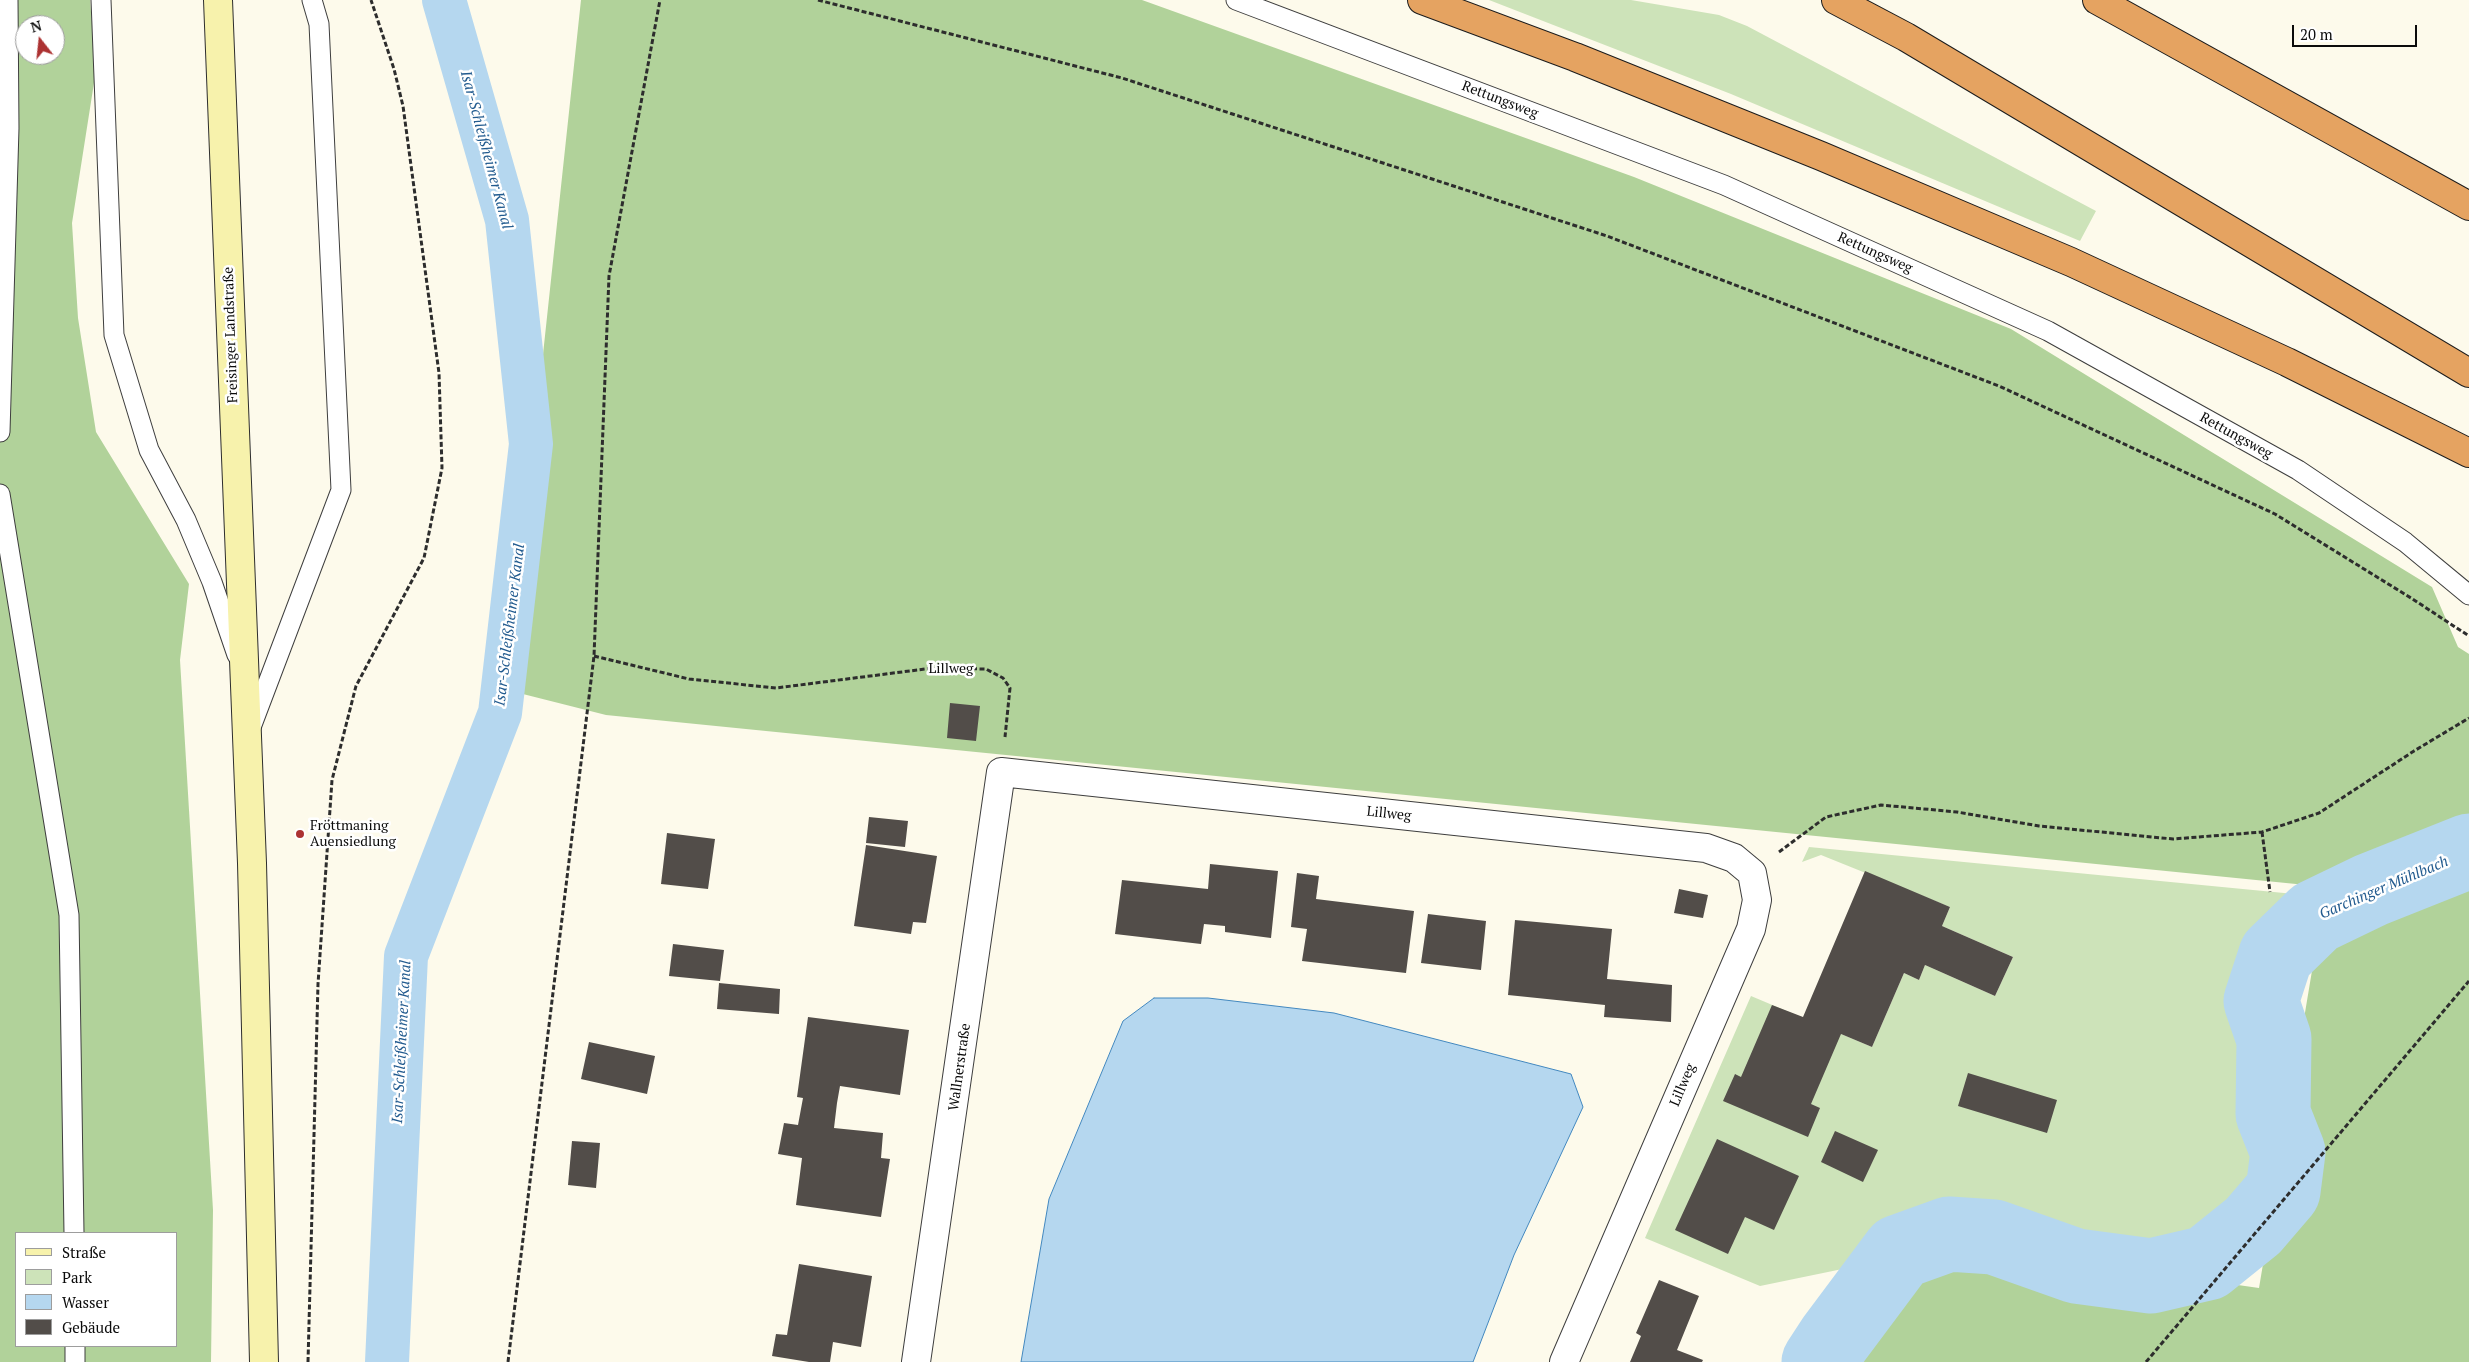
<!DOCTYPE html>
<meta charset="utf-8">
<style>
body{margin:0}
#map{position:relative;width:2469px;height:1362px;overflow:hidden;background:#fdfaeb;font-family:"PT Serif",serif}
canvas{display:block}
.legend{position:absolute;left:15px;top:1232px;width:162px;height:115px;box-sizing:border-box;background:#fff;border:1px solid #9d9d9d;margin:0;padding:6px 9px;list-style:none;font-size:15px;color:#0b0b0b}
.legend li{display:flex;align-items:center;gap:10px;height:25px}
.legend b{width:25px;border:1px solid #9d9d9d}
.north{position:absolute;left:15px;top:15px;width:50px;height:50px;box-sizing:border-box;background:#fff;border:1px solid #9d9d9d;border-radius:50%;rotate:344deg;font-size:14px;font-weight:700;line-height:20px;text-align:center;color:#0b0b0b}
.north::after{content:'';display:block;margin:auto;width:18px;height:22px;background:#ac3232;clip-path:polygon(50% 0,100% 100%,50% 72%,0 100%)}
.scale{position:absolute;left:2292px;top:25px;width:125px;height:22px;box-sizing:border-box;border:2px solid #0b0b0b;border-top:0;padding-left:6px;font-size:15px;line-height:18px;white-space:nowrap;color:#0b0b0b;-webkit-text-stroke:4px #fff;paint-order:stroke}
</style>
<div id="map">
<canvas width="2469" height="1362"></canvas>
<ul class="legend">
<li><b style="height:6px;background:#f7f2ac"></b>Straße</li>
<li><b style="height:14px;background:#cde3b9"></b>Park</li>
<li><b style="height:14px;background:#b5d7ef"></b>Wasser</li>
<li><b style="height:14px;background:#524d49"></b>Gebäude</li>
</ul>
<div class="north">N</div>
<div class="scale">20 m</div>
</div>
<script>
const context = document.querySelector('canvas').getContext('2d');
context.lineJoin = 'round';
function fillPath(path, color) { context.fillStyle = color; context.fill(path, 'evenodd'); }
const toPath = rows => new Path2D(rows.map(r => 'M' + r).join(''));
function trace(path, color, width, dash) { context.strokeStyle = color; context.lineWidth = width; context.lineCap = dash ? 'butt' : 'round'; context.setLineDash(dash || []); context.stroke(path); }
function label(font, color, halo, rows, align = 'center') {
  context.font = font + ' "PT Serif",serif'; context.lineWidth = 5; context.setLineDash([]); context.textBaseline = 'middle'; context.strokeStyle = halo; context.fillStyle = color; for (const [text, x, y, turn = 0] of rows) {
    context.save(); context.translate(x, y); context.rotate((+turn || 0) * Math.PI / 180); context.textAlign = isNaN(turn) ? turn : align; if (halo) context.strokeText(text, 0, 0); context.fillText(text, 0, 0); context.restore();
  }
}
const green = toPath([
 [1489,0,1631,0,1719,15,1747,26,2096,211,2080,241,1731,94],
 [1809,847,2315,896,2278,922,2258,960,2250,996,2250,1042,2259,1104,2260,1148,2247,1196,2224,1231,2149,1256,2001,1219,1938,1216,1857,1266,1760,1286,1645,1238,1751,996,1872,1047,1904,973,1919,980,1925,965,1995,996,2013,957,1942,926,1950,907,1821,855,1802,862]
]);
const forest = toPath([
 [0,0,90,0,96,70,72,223,78,318,96,432,189,584,180,660,213,1210,211,1362,0,1362],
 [25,25,55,25,55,55,25,55],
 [16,1233,176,1233,176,1346,16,1346],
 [581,0,1142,0,1634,177,2011,329,2432,587,2458,647,2469,654,2469,1362,1789,1362,1791,1355,1835,1305,1970,1247,2259,1288,2326,887,606,715,507,690]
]);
const water = toPath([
 [1154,998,1208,998,1334,1013,1571,1074,1583,1107,1514,1255,1473,1362,1021,1362,1049,1199,1123,1021,1154,998]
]);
const canal = toPath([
 [387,1362,406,956,500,713,531,444,507,220,444,0]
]);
const river = toPath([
 [1819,1362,1834,1339,1899,1252,1949,1234,1994,1237,2076,1266,2151,1276,2207,1263,2253,1226,2283,1191,2288,1152,2273,1114,2274,1039,2261,1001,2276,955,2315,917,2371,890,2469,851]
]);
const building = toPath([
 [950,703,980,706,976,741,947,738],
 [869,817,908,821,905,847,866,843],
 [667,833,715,839,708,889,661,884],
 [866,845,937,856,926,923,913,922,911,934,854,926],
 [1210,864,1278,871,1271,938,1225,932,1225,926,1204,924,1201,944,1115,934,1122,880,1208,889],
 [1865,871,1950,907,1942,926,2013,957,1995,996,1925,965,1919,980,1904,973,1872,1047,1841,1034,1811,1104,1820,1108,1808,1137,1723,1101,1735,1074,1741,1077,1772,1005,1803,1017],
 [1297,873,1319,876,1316,899,1414,911,1406,973,1302,961,1307,929,1291,927],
 [1679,889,1708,895,1703,918,1674,913],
 [1428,914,1486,921,1481,970,1421,963],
 [1515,920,1612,929,1607,979,1672,985,1671,1022,1604,1017,1605,1005,1508,995],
 [673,944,724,950,720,981,669,976],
 [719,983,780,989,779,1014,717,1009],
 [808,1017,909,1030,900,1095,840,1086,837,1103,834,1128,883,1133,881,1158,890,1159,881,1217,796,1205,802,1158,778,1154,784,1123,798,1125,803,1098,797,1097],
 [589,1042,655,1056,647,1094,581,1079],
 [1968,1073,2057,1100,2047,1133,1958,1106],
 [1835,1131,1878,1150,1863,1182,1821,1162],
 [1717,1139,1799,1176,1774,1230,1745,1217,1728,1254,1675,1230],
 [572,1141,600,1143,596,1188,568,1185],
 [799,1264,872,1276,861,1347,833,1342,830,1362,809,1362,772,1356,776,1334,787,1335],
 [1659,1280,1699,1296,1677,1350,1703,1360,1702,1362,1630,1362,1641,1336,1636,1333]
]);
const path = toPath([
 [818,0,1122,78,1607,236,1999,386,2275,514,2411,598,2469,636],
 [594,656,689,679,776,688,933,668,986,669,1003,678,1010,688,1005,737],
 [2262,832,2270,892],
 [1779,852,1826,817,1881,805,1957,812,2039,826,2173,839,2262,832,2319,813,2414,751,2469,718],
 [308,1362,318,984,332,780,356,686,424,558,442,468,439,373,403,106,394,69,371,0],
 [508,1362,594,656,609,276,660,0],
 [2146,1362,2469,981]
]);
const lane = toPath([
 [101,0,114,335,149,450,186,520,212,582,237,655],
 [1236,0,1724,185,2048,331,2298,470,2405,542,2469,595],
 [0,432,9,128,8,0],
 [0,494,69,915,74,1233],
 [250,730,341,490,319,24,312,0],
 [75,1346,75,1362]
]);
const street = toPath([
 [916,1362,1001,772,1706,848,1734,858,1752,873,1757,900,1751,929,1564,1362]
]);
const secondary = toPath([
 [218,0,252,863,264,1362]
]);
const highway = toPath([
 [1422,0,1575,57,1821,156,2071,262,2287,362,2469,453],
 [1836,0,1906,37,2469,373],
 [2097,0,2469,206]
]);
const markers = [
 [300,834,5,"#ac3232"]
];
const streetNames = [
 ["Rettungsweg",1500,100,21],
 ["Rettungsweg",1875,253,24],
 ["Freisinger Landstraße",231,335,-92],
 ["Rettungsweg",2236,436,29],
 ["Lillweg",951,669],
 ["Lillweg",1389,814,6],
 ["Wallnerstraße",960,1067,-82],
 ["Lillweg",1683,1085,-67]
];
const poiNames = [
 ["Fröttmaning",310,826],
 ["Auensiedlung",310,842]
];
const waterNames = [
 ["Isar-Schleißheimer Kanal",486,150,75],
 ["Isar-Schleißheimer Kanal",510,625,-83],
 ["Garchinger Mühlbach",2384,888,-23],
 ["Isar-Schleißheimer Kanal",402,1042,-87]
];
fillPath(green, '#cde3b9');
fillPath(forest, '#b1d29a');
fillPath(water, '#b5d7ef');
trace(water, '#4388bf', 1);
trace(canal, '#b5d7ef', 44);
trace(river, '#b5d7ef', 75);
fillPath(building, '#524d49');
trace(lane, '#3e3e3e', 21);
trace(street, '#3e3e3e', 30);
trace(secondary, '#2d2d2d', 30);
trace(highway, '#1c1c1c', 30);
trace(path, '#2d2d2d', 3, [5, 2.5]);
trace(lane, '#fff', 19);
trace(street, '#fff', 28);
trace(secondary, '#f7f2ac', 28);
trace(highway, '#e5a361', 28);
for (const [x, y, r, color] of markers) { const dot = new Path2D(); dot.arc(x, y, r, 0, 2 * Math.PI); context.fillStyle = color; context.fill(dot); trace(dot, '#fff', 2); }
label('14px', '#0b0b0b', '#fff', streetNames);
label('14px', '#0b0b0b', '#fff', poiNames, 'left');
label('italic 15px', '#225b8f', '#fff', waterNames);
</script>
